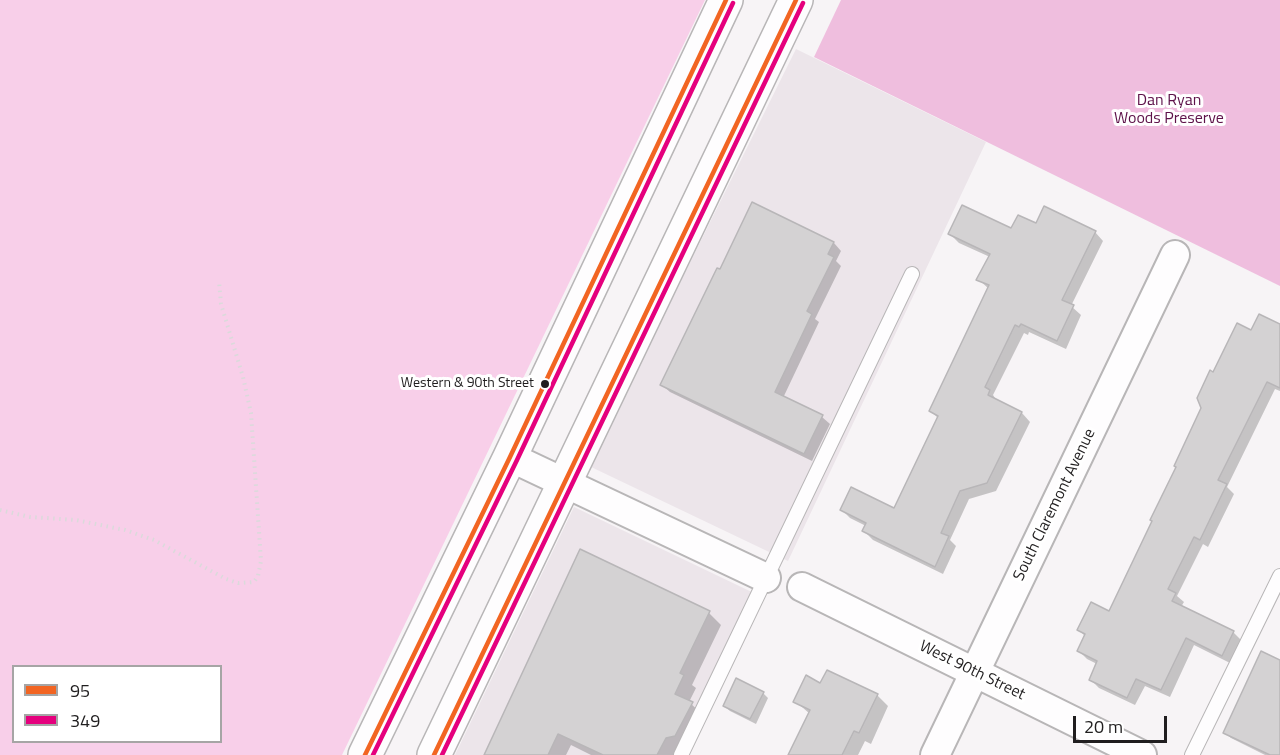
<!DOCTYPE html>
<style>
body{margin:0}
#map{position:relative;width:1280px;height:755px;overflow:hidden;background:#f7f4f6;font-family:"Titillium Web",sans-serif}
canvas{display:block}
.legend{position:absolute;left:12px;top:665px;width:210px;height:78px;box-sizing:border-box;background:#fff;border:2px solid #a6a5a5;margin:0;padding:8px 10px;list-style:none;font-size:18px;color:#201e1f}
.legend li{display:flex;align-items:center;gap:12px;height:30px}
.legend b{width:30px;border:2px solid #a6a5a5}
.scale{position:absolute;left:1073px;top:716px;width:94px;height:27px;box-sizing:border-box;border:3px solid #201e1f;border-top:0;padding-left:8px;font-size:18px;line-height:21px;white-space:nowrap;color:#201e1f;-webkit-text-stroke:4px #fff;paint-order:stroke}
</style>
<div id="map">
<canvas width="1280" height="755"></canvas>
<ul class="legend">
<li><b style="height:8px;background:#f26522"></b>95</li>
<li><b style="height:8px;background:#e5007d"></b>349</li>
</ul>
<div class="scale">20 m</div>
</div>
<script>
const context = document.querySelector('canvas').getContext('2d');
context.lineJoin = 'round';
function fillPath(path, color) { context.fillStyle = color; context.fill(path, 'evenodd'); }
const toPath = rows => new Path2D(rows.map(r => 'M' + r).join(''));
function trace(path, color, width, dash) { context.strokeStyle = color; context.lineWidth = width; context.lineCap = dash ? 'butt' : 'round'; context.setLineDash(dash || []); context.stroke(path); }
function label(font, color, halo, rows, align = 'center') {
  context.font = font + ' "Titillium Web",sans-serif'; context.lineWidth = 6; context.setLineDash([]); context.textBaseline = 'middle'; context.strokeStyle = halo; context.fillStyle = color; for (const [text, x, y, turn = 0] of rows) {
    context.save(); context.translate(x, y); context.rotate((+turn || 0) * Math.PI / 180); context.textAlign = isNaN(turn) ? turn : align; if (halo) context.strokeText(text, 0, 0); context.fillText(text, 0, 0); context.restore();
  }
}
const built = toPath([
 [796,49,986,142,788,561,589,466],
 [574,507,758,595,681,755,455,755]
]);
const green = toPath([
 [0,0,705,0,342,755,0,755],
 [14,666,220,666,220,742,14,742]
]);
const forest = toPath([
 [841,0,1280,0,1280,286,814,57]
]);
const shadow = toPath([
 [753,204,834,243,841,251,836,261,841,266,815,319,819,322,783,398,822,417,830,424,812,461,670,392,662,385,721,271],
 [1036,225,1095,232,1103,241,1071,306,1081,315,1066,349,1029,332,1028,335,1024,333,993,395,997,401,1022,413,1030,422,996,491,969,499,950,540,956,546,943,574,873,540,864,531,866,526,850,518,842,510,895,510,939,419,931,411,989,289,978,279,990,257,959,243,950,234,1012,230],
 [1280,325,1280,391,1275,389,1227,487,1234,494,1208,547,1203,544,1177,596,1184,602,1181,607,1233,632,1241,640,1230,663,1194,645,1170,697,1145,686,1135,705,1099,688,1090,679,1097,664,1087,659,1079,651,1086,637,1079,630,1109,613,1153,521,1203,409,1214,374,1252,332],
 [709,613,721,625,692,685,696,688,689,702,704,716,676,755,591,755,571,745,566,755,485,755],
 [821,685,877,695,888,706,871,744,865,741,858,755,790,755,810,714,795,701],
 [763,693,768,698,756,724,730,711,724,706],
 [1280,696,1280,755,1265,755,1231,738,1225,733]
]);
const building = toPath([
 [752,202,834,242,828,254,834,257,807,311,812,314,775,392,823,415,804,454,660,385,717,268,720,269,752,202],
 [962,205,1011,228,1018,215,1036,223,1044,206,1096,231,1062,300,1074,305,1057,341,1021,324,1019,327,1015,325,985,387,990,390,988,395,1022,412,987,483,960,491,941,533,949,536,935,567,862,531,866,523,840,510,851,487,894,508,938,416,929,411,989,285,976,280,990,254,948,234,962,205],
 [1259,314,1280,324,1280,388,1267,382,1218,480,1227,484,1200,540,1194,537,1168,589,1176,593,1172,601,1234,631,1222,656,1186,638,1161,690,1136,679,1127,698,1089,680,1097,661,1077,651,1085,634,1077,630,1091,602,1109,611,1152,521,1150,520,1176,467,1174,466,1201,408,1197,398,1210,370,1213,372,1237,323,1251,330,1259,314],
 [580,549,710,611,680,673,684,675,675,694,693,702,675,736,666,738,657,755,603,755,558,734,548,755,484,755,580,549],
 [1261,651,1280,660,1280,755,1270,755,1223,733,1261,651],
 [827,670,878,694,859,733,854,731,842,755,788,755,810,710,793,702,806,675,820,683,827,670],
 [736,678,764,692,750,719,723,706,736,678]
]);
const path = toPath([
 [0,510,30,517,76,520,125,530,154,540,226,579,238,583,254,582,258,576,261,561,251,413,243,377,221,304,219,281]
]);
const service = toPath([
 [681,755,912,274],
 [1192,755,1280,576]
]);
const minor = toPath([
 [510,457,766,578],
 [802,587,1142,755],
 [935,755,1175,255]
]);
const secondary = toPath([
 [365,755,510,457,726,0],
 [434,755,796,0]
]);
const bus1 = toPath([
 [365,755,510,457,726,0],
 [434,755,796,0]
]);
const bus2 = toPath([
 [373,755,517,460,733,3],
 [442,755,803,3]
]);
const markers = [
 [545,384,5,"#201e1f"]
];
const busNames = [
 ["Western & 90th Street",534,384]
];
const parkNames = [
 ["Dan Ryan",1169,101],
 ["Woods Preserve",1169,119]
];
const streetNames = [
 ["South Claremont Avenue",1055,505,-64],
 ["West 90th Street",972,671,26]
];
fillPath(built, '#ece5ea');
fillPath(green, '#f8cfe9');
fillPath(forest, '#efbede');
fillPath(shadow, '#0003');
fillPath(building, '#d4d2d3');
trace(building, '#b8b6b8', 1.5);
trace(service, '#b8b6b7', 16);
trace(minor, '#b8b6b7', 32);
trace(secondary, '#b8b6b7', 36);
trace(path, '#dbdadb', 4, [1.5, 4.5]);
trace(service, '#fefdfe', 14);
trace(minor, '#fefdfe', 28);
trace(secondary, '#fefdfe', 33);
trace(bus1, '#f26522', 4.5);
trace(bus2, '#e5007d', 4.5);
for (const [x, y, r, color] of markers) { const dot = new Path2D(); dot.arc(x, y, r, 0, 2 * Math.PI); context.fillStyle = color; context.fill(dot); trace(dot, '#fff', 2); }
label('14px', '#201e1f', '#fff', busNames, 'right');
label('16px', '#5d1149', '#fff', parkNames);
label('16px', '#201e1f', '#fff', streetNames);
</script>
